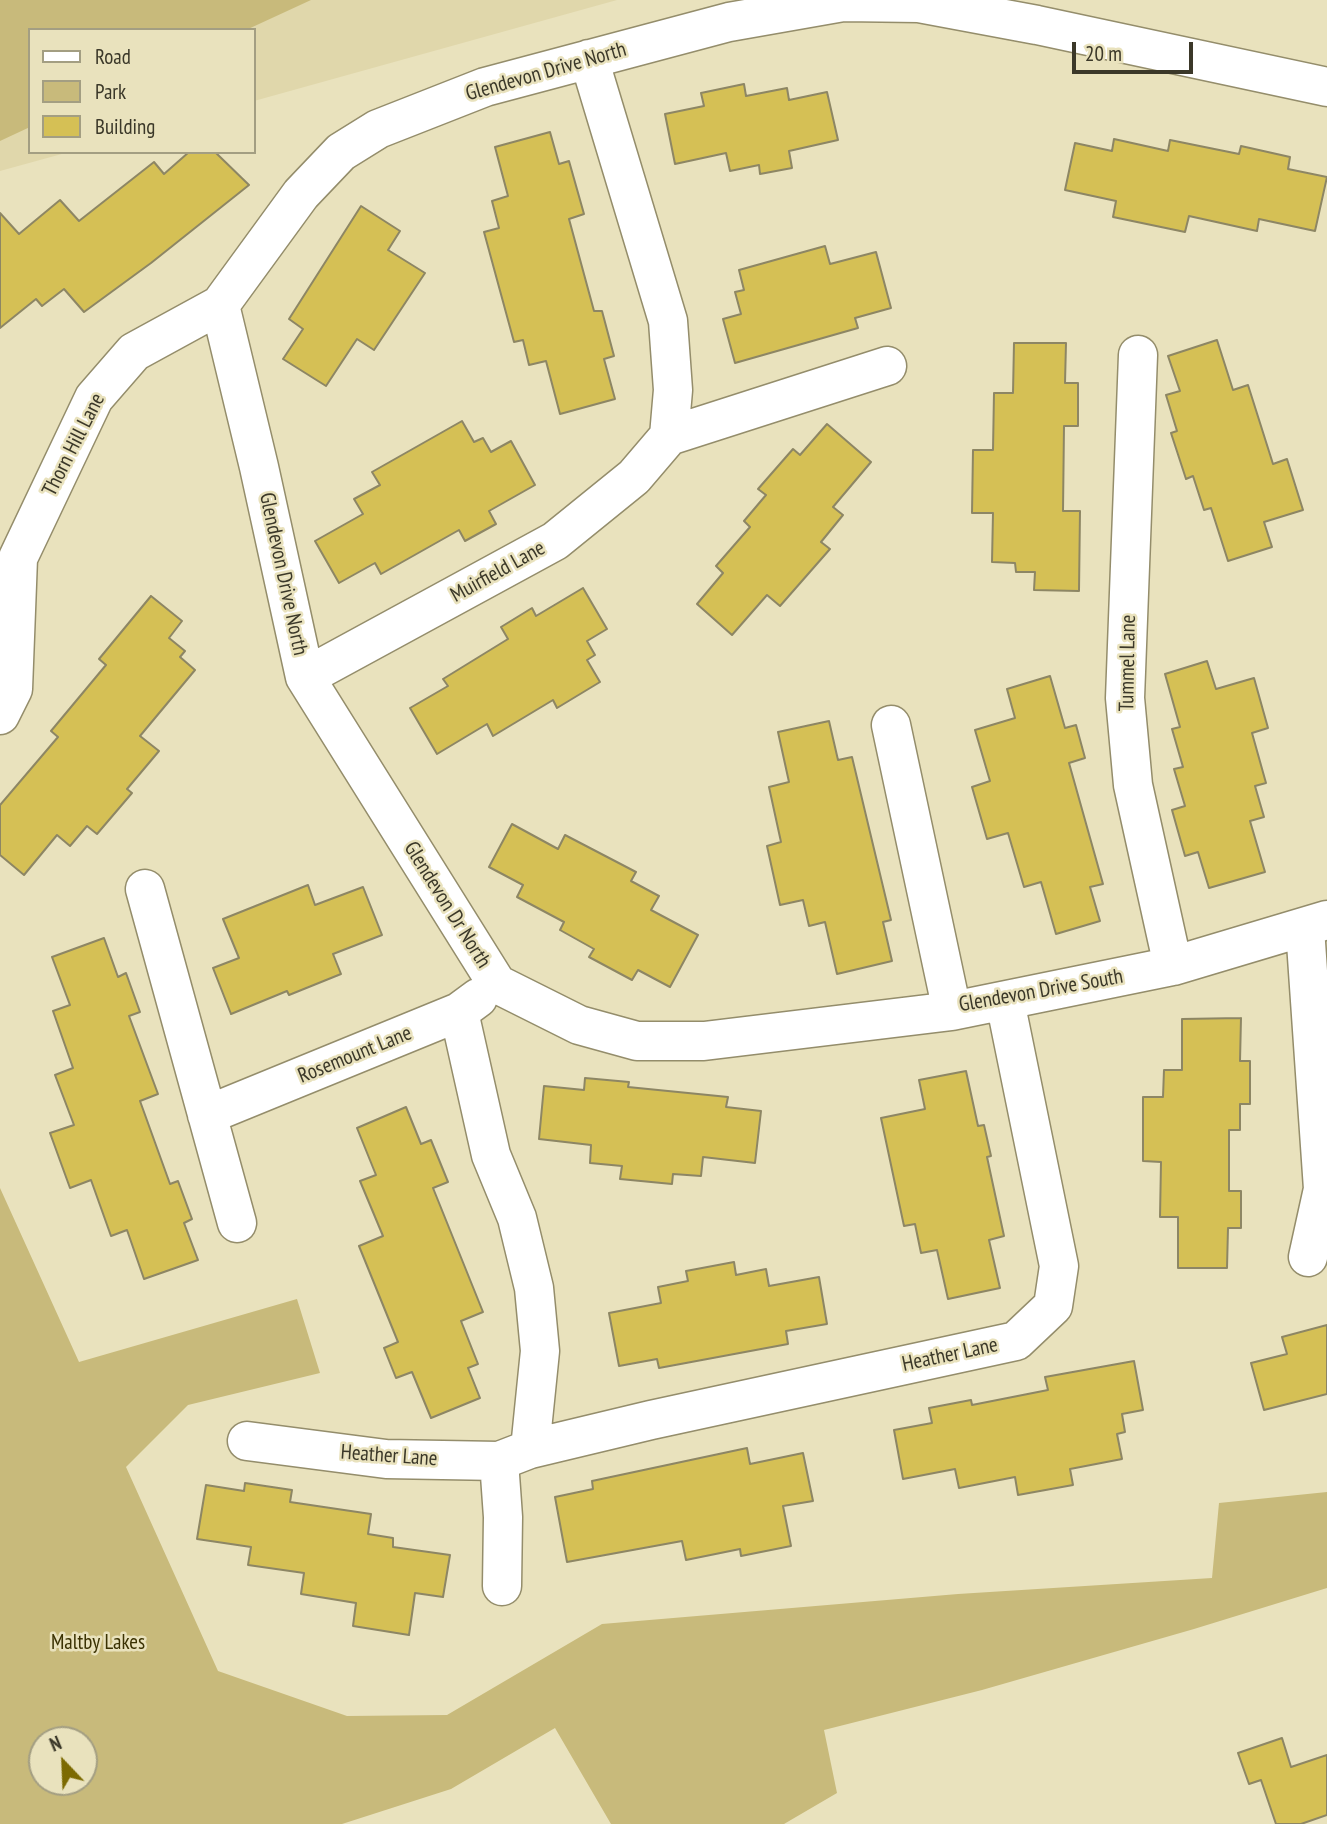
<!DOCTYPE html>
<style>
body{margin:0}
#map{position:relative;width:1327px;height:1824px;overflow:hidden;background:#e9e2bd;font-family:"PT Sans Narrow",sans-serif}
canvas{display:block}
.legend{position:absolute;left:28px;top:28px;width:228px;height:126px;box-sizing:border-box;background:#e9e2bd;border:2px solid #a39e82;margin:0;padding:9px 12px;list-style:none;font-size:21px;color:#3b3829}
.legend li{display:flex;align-items:center;gap:14px;height:35px}
.legend b{width:35px;border:2px solid #a39e82}
.north{position:absolute;left:28px;top:1726px;width:70px;height:70px;box-sizing:border-box;background:#e9e2bd;border:2px solid #a39e82;border-radius:50%;rotate:337deg;font-size:19px;font-weight:700;line-height:28px;text-align:center;color:#3b3829}
.north::after{content:'';display:block;margin:auto;width:24px;height:32px;background:#7c6a02;clip-path:polygon(50% 0,100% 100%,50% 72%,0 100%)}
.scale{position:absolute;left:1072px;top:42px;width:121px;height:32px;box-sizing:border-box;border:4px solid #3b3829;border-top:0;padding-left:9px;font-size:21px;line-height:24px;white-space:nowrap;color:#3b3829;-webkit-text-stroke:5px #e9e2bd;paint-order:stroke}
</style>
<div id="map">
<canvas width="1327" height="1824"></canvas>
<ul class="legend">
<li><b style="height:9px;background:#fff"></b>Road</li>
<li><b style="height:19px;background:#c8ba7b"></b>Park</li>
<li><b style="height:19px;background:#d5c055"></b>Building</li>
</ul>
<div class="north">N</div>
<div class="scale">20 m</div>
</div>
<script>
const context = document.querySelector('canvas').getContext('2d');
context.lineJoin = 'round';
function fillPath(path, color) { context.fillStyle = color; context.fill(path, 'evenodd'); }
const toPath = rows => new Path2D(rows.map(r => 'M' + r).join(''));
function trace(path, color, width, dash) { context.strokeStyle = color; context.lineWidth = width; context.lineCap = dash ? 'butt' : 'round'; context.setLineDash(dash || []); context.stroke(path); }
function label(font, color, halo, rows, align = 'center') {
  context.font = font + ' "PT Sans Narrow",sans-serif'; context.lineWidth = 5; context.setLineDash([]); context.textBaseline = 'middle'; context.strokeStyle = halo; context.fillStyle = color; for (const [text, x, y, turn = 0] of rows) {
    context.save(); context.translate(x, y); context.rotate((+turn || 0) * Math.PI / 180); context.textAlign = isNaN(turn) ? turn : align; if (halo) context.strokeText(text, 0, 0); context.fillText(text, 0, 0); context.restore();
  }
}
const built = toPath([
 [0,0,617,0,254,101,254,30,30,30,30,152,69,152,0,171]
]);
const green = toPath([
 [0,0,311,0,246,30,30,30,30,127,0,141],
 [0,1188,79,1362,297,1299,320,1373,188,1405,126,1467,218,1671,347,1716,447,1715,602,1624,958,1594,1212,1578,1219,1503,1327,1492,1327,1588,1194,1629,982,1690,824,1730,837,1793,784,1824,611,1824,555,1728,451,1789,342,1824,0,1824],
 [84,1740,84,1782,42,1782,42,1740]
]);
const building = toPath([
 [744,84,746,96,787,88,789,100,827,92,838,140,789,151,792,168,760,174,759,165,730,171,726,153,675,164,665,114,704,106,701,93,744,84],
 [550,132,559,164,569,161,584,214,569,219,594,311,602,311,614,356,604,359,615,399,560,414,546,361,529,365,523,340,514,342,484,232,499,228,492,201,508,196,495,147,550,132],
 [1114,139,1168,151,1170,140,1239,154,1241,146,1290,157,1288,169,1327,177,1315,231,1259,219,1257,231,1189,216,1185,232,1113,217,1116,201,1065,190,1075,143,1112,151,1114,139],
 [189,152,215,152,249,185,151,263,84,312,64,289,42,306,36,299,0,328,0,213,19,234,60,200,79,221,154,162,164,174,189,152],
 [361,206,400,231,388,250,425,273,374,350,357,339,326,386,283,359,303,329,289,319,361,206],
 [825,246,830,264,876,252,891,308,855,318,858,328,735,363,723,319,741,314,735,292,744,290,739,270,825,246],
 [1217,340,1233,390,1248,385,1273,464,1287,459,1303,510,1264,522,1272,547,1228,561,1211,508,1204,510,1193,476,1186,479,1171,433,1177,431,1166,395,1180,391,1168,356,1217,340],
 [1014,343,1066,343,1065,383,1078,383,1078,426,1064,426,1063,511,1080,511,1079,591,1034,590,1035,572,1016,572,1015,563,992,562,993,513,972,513,973,450,993,450,994,393,1013,393,1014,343],
 [462,421,474,442,483,438,491,452,511,441,535,485,489,511,496,524,465,541,459,530,381,574,375,563,339,583,315,541,363,514,354,499,380,485,372,472,462,421],
 [827,424,871,462,833,507,843,515,821,542,830,549,780,606,767,595,732,635,697,604,723,573,716,566,750,527,744,521,766,495,758,489,793,449,800,455,827,424],
 [583,588,607,629,587,641,595,655,587,660,600,682,557,708,553,700,493,736,487,724,437,754,410,708,448,686,443,679,508,639,501,627,532,608,536,616,583,588],
 [151,596,182,621,169,638,185,651,180,657,195,670,140,736,159,751,127,789,132,793,97,834,87,826,70,846,57,835,24,875,0,855,0,805,58,737,51,731,106,665,99,659,151,596],
 [1207,661,1216,689,1254,678,1268,728,1252,733,1266,783,1255,786,1264,817,1250,821,1265,872,1209,888,1198,852,1185,856,1172,810,1185,806,1174,769,1183,767,1172,729,1180,727,1165,674,1207,661],
 [1050,676,1065,728,1076,725,1085,758,1069,763,1103,884,1090,887,1100,921,1056,934,1041,882,1024,887,1008,833,987,839,972,787,990,781,975,730,1015,718,1007,689,1050,676],
 [829,721,838,760,852,757,891,920,883,922,892,961,837,974,825,922,809,926,803,900,780,905,767,846,781,842,769,787,789,782,778,732,829,721],
 [512,824,558,849,565,835,636,872,631,881,659,896,651,910,698,935,670,987,638,970,632,980,589,957,594,949,560,930,564,922,517,897,523,885,489,867,512,824],
 [308,885,315,905,363,887,382,935,333,954,341,974,289,995,287,991,231,1014,213,968,239,958,223,919,308,885],
 [104,938,118,977,126,973,140,1012,129,1016,158,1094,140,1101,170,1184,178,1181,192,1219,184,1223,198,1260,144,1279,127,1230,111,1236,91,1180,70,1188,50,1133,74,1125,55,1075,73,1068,53,1011,70,1005,52,957,104,938],
 [1241,1018,1240,1061,1250,1061,1250,1104,1240,1104,1240,1130,1229,1130,1229,1191,1241,1191,1241,1228,1228,1228,1227,1268,1178,1268,1178,1217,1160,1217,1161,1162,1143,1161,1143,1097,1163,1097,1164,1070,1182,1070,1182,1019,1241,1018],
 [966,1071,978,1126,984,1125,991,1156,987,1157,1004,1236,989,1240,1000,1288,948,1299,937,1250,921,1253,915,1224,904,1226,881,1118,925,1109,919,1080,966,1071],
 [585,1078,629,1082,628,1087,728,1097,726,1107,761,1111,755,1163,703,1157,701,1176,673,1174,672,1184,620,1179,622,1166,590,1163,591,1145,539,1139,544,1086,584,1090,585,1078],
 [406,1107,421,1144,431,1140,448,1182,433,1188,483,1312,461,1321,478,1364,468,1368,480,1398,431,1418,412,1372,396,1378,384,1348,398,1342,359,1246,383,1236,360,1181,376,1175,357,1128,406,1107],
 [734,1262,736,1275,766,1269,769,1286,819,1277,827,1324,786,1331,788,1344,659,1368,657,1359,619,1366,609,1313,661,1303,658,1287,688,1281,686,1271,734,1262],
 [1327,1325,1327,1394,1264,1410,1251,1363,1287,1354,1282,1337,1327,1325],
 [1134,1361,1143,1410,1122,1414,1125,1432,1117,1434,1122,1459,1070,1469,1073,1485,1018,1495,1015,1477,959,1488,955,1469,903,1479,894,1430,932,1423,929,1408,971,1400,972,1405,1048,1390,1045,1377,1134,1361],
 [747,1448,750,1464,803,1453,813,1501,783,1506,791,1546,741,1556,740,1549,686,1560,682,1541,567,1562,555,1497,593,1489,592,1481,747,1448],
 [245,1483,292,1490,290,1502,371,1514,368,1534,393,1538,393,1547,450,1555,443,1597,415,1593,409,1635,353,1626,356,1603,301,1594,304,1573,248,1565,251,1547,197,1539,206,1485,244,1491,245,1483],
 [1282,1738,1291,1767,1327,1755,1327,1815,1301,1824,1276,1824,1261,1780,1249,1784,1238,1753,1282,1738]
]);
const minor = toPath([
 [1327,87,1037,25,919,3,843,2,729,22,485,87,378,129,341,152,301,194,220,305,259,467,305,677,497,984,579,1025,637,1041,704,1041,952,1011,1173,966,1327,920],
 [1138,355,1125,698,1133,785,1173,966],
 [669,436,887,366],
 [305,677,555,541,634,477,669,436,673,390,668,321,589,59],
 [0,715,13,689,18,558,94,398,134,352,220,305],
 [891,725,952,1011],
 [145,889,237,1223],
 [1305,928,1323,1189,1308,1257],
 [459,1012,491,1155,517,1218,534,1288,540,1351,530,1449],
 [207,1115,459,1012,478,998],
 [247,1441,386,1459,499,1461,530,1449,651,1420,1016,1341,1053,1306,1059,1266,1005,1001],
 [499,1461,503,1517,502,1586]
]);
const streetNames = [
 ["Glendevon Drive North",546,72,-16],
 ["Thorn Hill Lane",74,445,-63],
 ["Muirfield Lane",498,572,-29],
 ["Glendevon Drive North",283,574,78],
 ["Tummel Lane",1128,663,-89],
 ["Glendevon Dr North",447,905,58],
 ["Glendevon Drive South",1041,991,-10],
 ["Rosemount Lane",355,1055,-22],
 ["Heather Lane",950,1355,-12],
 ["Heather Lane",389,1456,4]
];
const parkNames = [
 ["Maltby Lakes",98,1643]
];
fillPath(built, '#e0d7ab');
fillPath(green, '#c8ba7b');
fillPath(building, '#d5c055');
trace(building, '#8d8664', 2);
trace(minor, '#948d6b', 41);
trace(minor, '#fff', 38);
label('21px', '#3b3829', '#e9e2bd', streetNames);
label('21px', '#3b3203', '#e9e2bd', parkNames);
</script>
